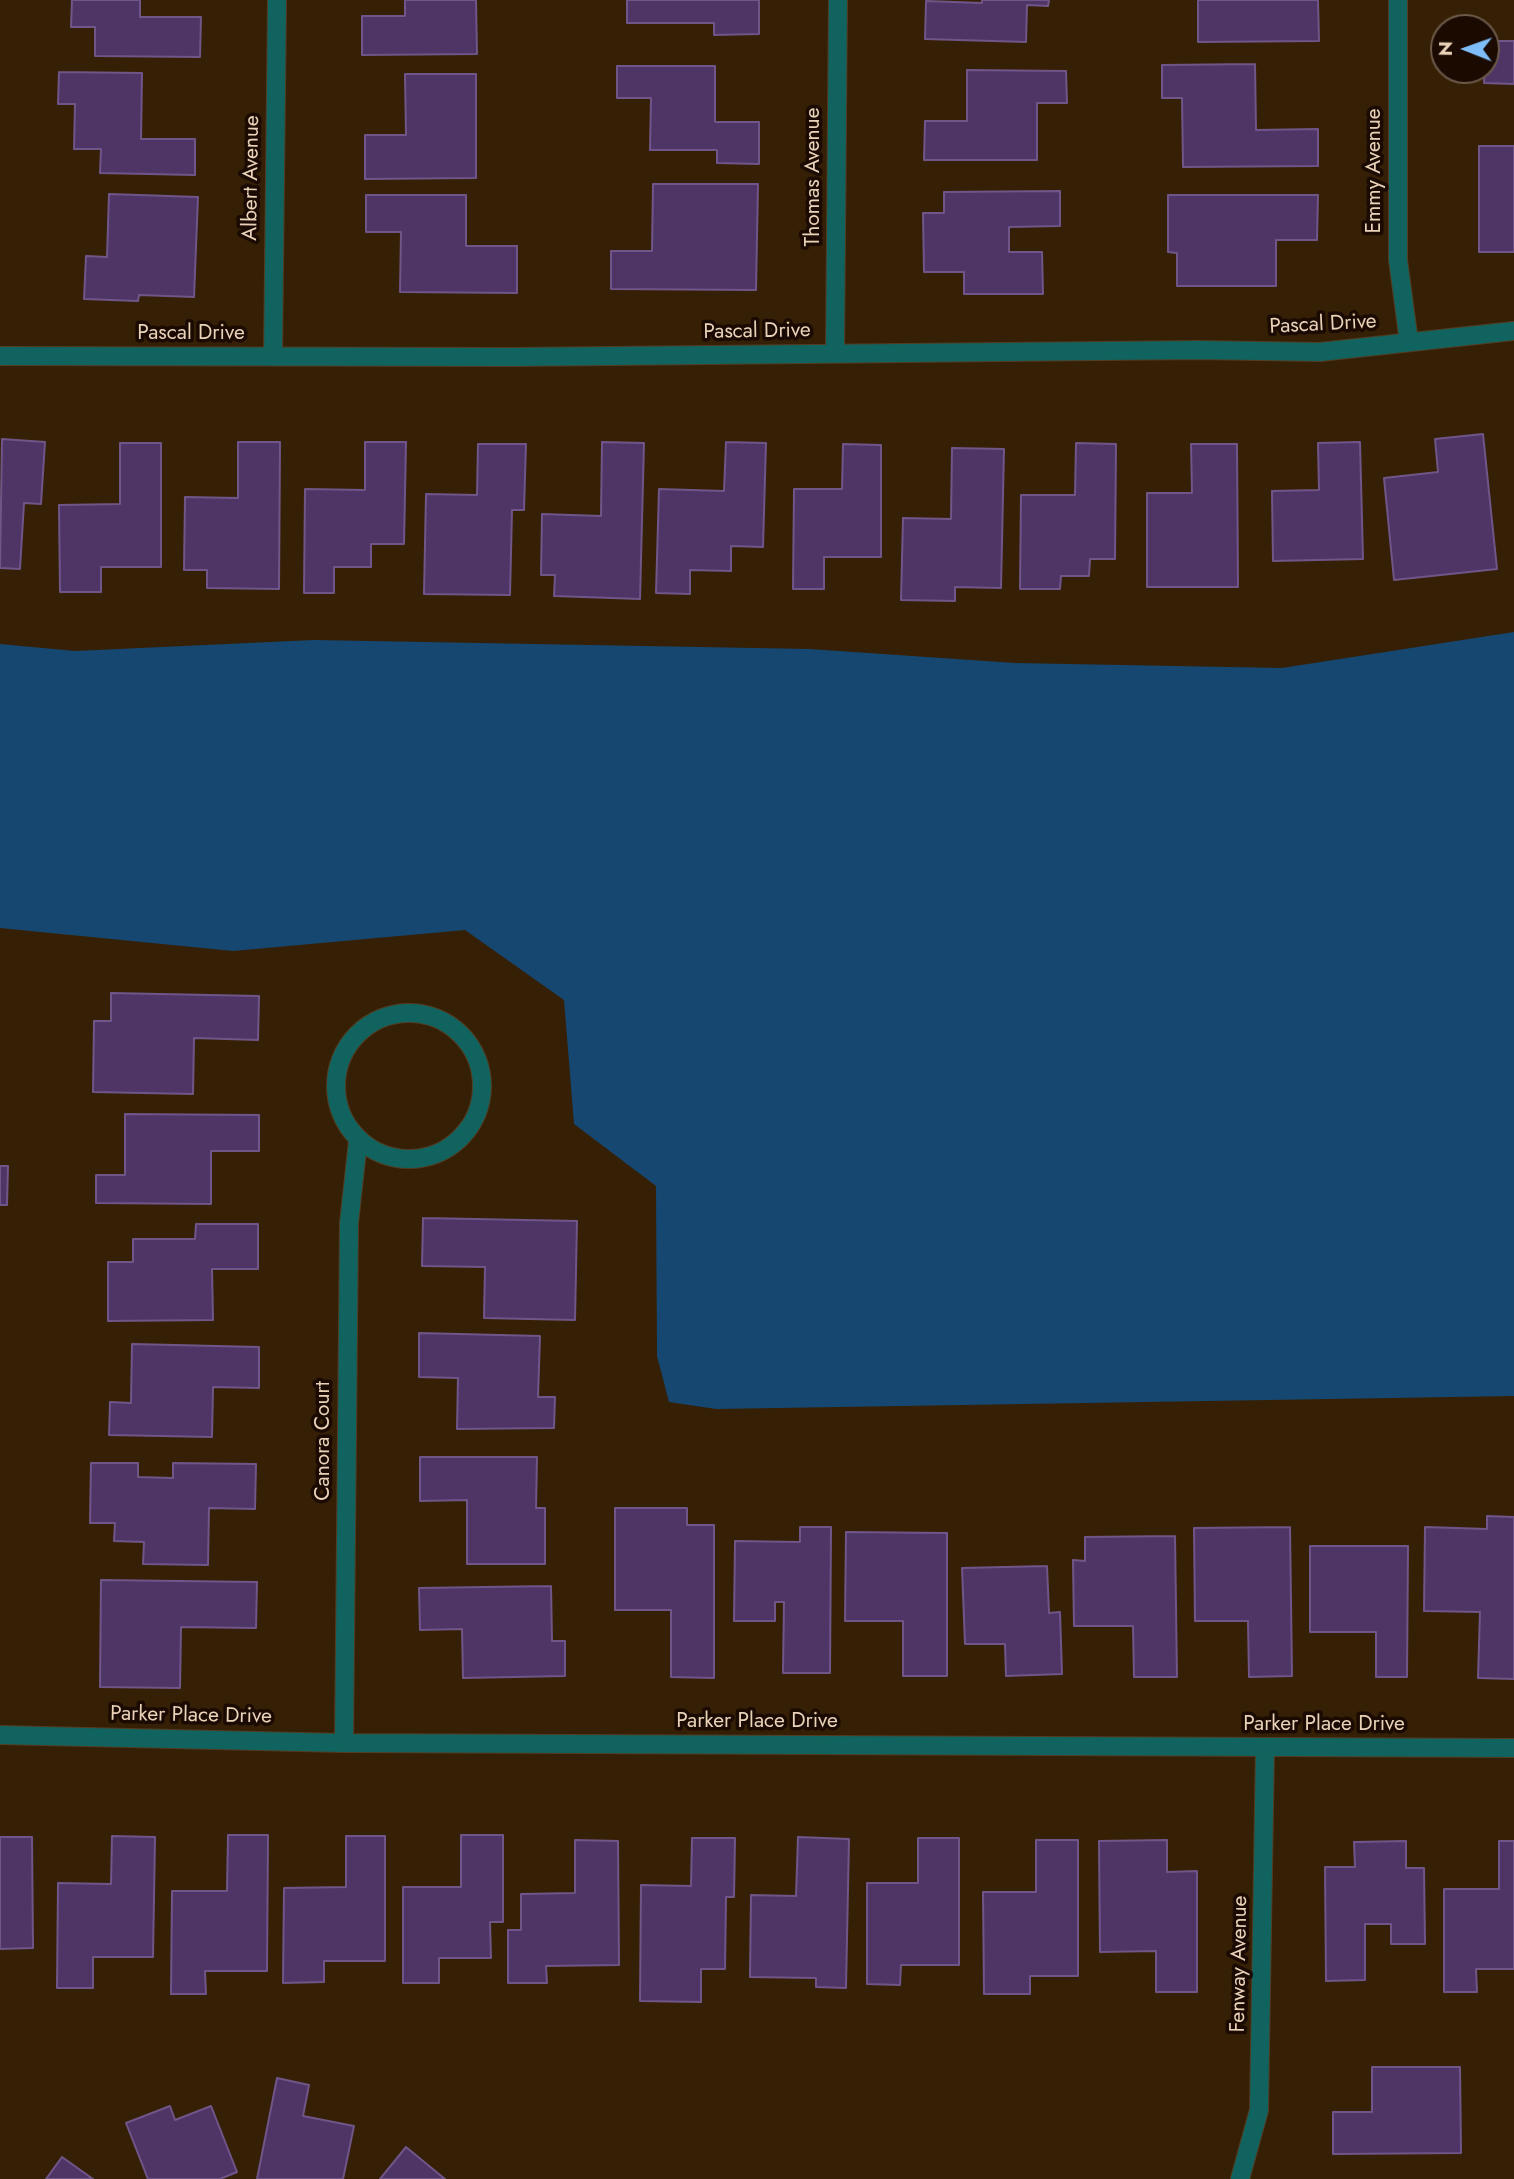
<!DOCTYPE html>
<style>
body{margin:0}
#map{position:relative;width:1514px;height:2179px;overflow:hidden;background:#362005;font-family:Jost,sans-serif}
canvas{display:block}
.north{position:absolute;left:1430px;top:14px;width:70px;height:70px;box-sizing:border-box;background:#1a0a00;border:2px solid #6d5a4a;border-radius:50%;rotate:271deg;font-size:19px;font-weight:700;line-height:28px;text-align:center;color:#ead2b9}
.north::after{content:'';display:block;margin:auto;width:24px;height:32px;background:#7ebdf9;clip-path:polygon(50% 0,100% 100%,50% 72%,0 100%)}
</style>
<div id="map">
<canvas width="1514" height="2179"></canvas>
<div class="north">N</div>
</div>
<script>
const context = document.querySelector('canvas').getContext('2d');
context.lineJoin = 'round';
function fillPath(path, color) { context.fillStyle = color; context.fill(path, 'evenodd'); }
const toPath = rows => new Path2D(rows.map(r => 'M' + r).join(''));
function trace(path, color, width, dash) { context.strokeStyle = color; context.lineWidth = width; context.lineCap = dash ? 'butt' : 'round'; context.setLineDash(dash || []); context.stroke(path); }
function label(font, color, halo, rows, align = 'center') {
  context.font = font + ' Jost,sans-serif'; context.lineWidth = 7; context.setLineDash([]); context.textBaseline = 'middle'; context.strokeStyle = halo; context.fillStyle = color; for (const [text, x, y, turn = 0] of rows) {
    context.save(); context.translate(x, y); context.rotate((+turn || 0) * Math.PI / 180); context.textAlign = isNaN(turn) ? turn : align; if (halo) context.strokeText(text, 0, 0); context.fillText(text, 0, 0); context.restore();
  }
}
const water = toPath([
 [1514,632,1514,1396,716,1409,669,1402,657,1356,656,1186,574,1124,564,1000,465,930,233,951,0,928,0,644,75,651,314,640,809,649,1015,663,1282,668]
]);
const building = toPath([
 [72,0,140,0,140,17,201,17,200,57,95,56,95,27,71,27,72,0],
 [405,0,476,0,477,54,362,55,362,16,405,16,405,0],
 [627,0,759,0,759,34,714,35,714,23,627,23,627,0],
 [982,0,1049,0,1048,6,1027,5,1026,42,925,39,926,1,982,3,982,0],
 [1198,0,1318,0,1319,41,1198,42,1198,0],
 [1486,41,1514,41,1514,84,1484,83,1486,41],
 [1255,64,1256,130,1318,129,1318,166,1183,167,1182,98,1162,98,1162,65,1255,64],
 [617,66,715,66,715,122,759,122,759,164,717,163,717,150,650,150,651,98,617,98,617,66],
 [967,70,1066,71,1067,103,1037,103,1037,160,924,160,925,121,967,121,967,70],
 [59,72,142,73,141,139,195,139,195,175,100,173,101,149,74,149,75,104,58,104,59,72],
 [405,74,476,74,476,178,365,179,365,135,406,135,405,74],
 [1479,146,1514,146,1514,252,1479,252,1479,146],
 [653,184,758,184,756,290,611,289,611,251,652,251,653,184],
 [1060,191,1060,226,1009,227,1009,252,1042,252,1043,294,964,294,964,272,924,272,923,213,944,213,944,192,1060,191],
 [109,194,198,197,194,297,139,295,138,301,84,299,86,256,107,257,109,194],
 [366,195,466,195,466,246,517,246,517,293,400,292,401,232,366,232,366,195],
 [1168,195,1318,195,1317,240,1276,240,1276,286,1177,286,1177,253,1168,252,1168,195],
 [1483,434,1497,569,1394,580,1384,478,1438,472,1435,439,1483,434],
 [2,439,45,442,41,504,24,503,20,569,0,568,2,439],
 [238,442,280,442,279,589,207,588,207,570,184,570,185,497,238,498,238,442],
 [365,442,406,442,404,544,371,544,371,567,334,567,334,593,304,593,305,489,365,490,365,442],
 [602,442,644,443,640,599,554,596,555,575,541,575,542,514,601,516,602,442],
 [726,442,766,443,763,547,731,546,731,571,690,570,690,594,656,593,659,489,724,491,726,442],
 [1360,442,1363,559,1273,561,1272,491,1319,490,1318,443,1360,442],
 [120,443,161,443,161,567,101,567,101,592,60,592,59,505,120,504,120,443],
 [1076,443,1116,444,1115,559,1090,559,1089,576,1061,576,1060,589,1020,589,1021,495,1075,495,1076,443],
 [478,444,526,444,524,510,512,510,510,595,424,594,426,494,477,495,478,444],
 [843,444,881,445,881,557,824,557,824,589,793,589,794,489,842,489,843,444],
 [1191,444,1237,444,1238,587,1147,587,1147,493,1192,493,1191,444],
 [952,448,1004,449,1001,588,955,587,955,601,901,600,903,518,951,519,952,448],
 [111,993,259,996,258,1040,194,1038,193,1094,93,1092,94,1021,111,1021,111,993],
 [125,1114,259,1115,259,1151,211,1151,211,1204,96,1203,96,1175,125,1175,125,1114],
 [0,1166,8,1166,7,1205,0,1205,0,1166],
 [423,1218,577,1221,575,1320,484,1318,485,1267,422,1266,423,1218],
 [196,1224,258,1224,258,1269,212,1269,213,1320,108,1321,108,1262,133,1262,133,1239,195,1239,196,1224],
 [419,1333,540,1336,538,1397,555,1397,554,1428,457,1429,458,1378,419,1377,419,1333],
 [132,1344,259,1347,259,1388,213,1387,212,1437,109,1435,110,1402,131,1403,132,1344],
 [420,1457,537,1457,536,1508,545,1508,545,1564,467,1564,467,1500,420,1501,420,1457],
 [91,1463,138,1463,138,1477,173,1478,173,1463,256,1464,255,1509,209,1508,208,1565,143,1564,144,1542,114,1541,115,1523,90,1523,91,1463],
 [615,1508,687,1508,687,1525,714,1525,714,1678,671,1677,671,1610,615,1610,615,1508],
 [1487,1516,1514,1517,1514,1679,1478,1678,1480,1612,1424,1611,1425,1527,1487,1529,1487,1516],
 [800,1527,831,1527,830,1673,783,1673,784,1602,775,1602,775,1621,734,1621,735,1541,800,1542,800,1527],
 [1290,1527,1292,1676,1249,1677,1248,1621,1195,1621,1194,1528,1290,1527],
 [846,1532,947,1533,947,1676,903,1676,903,1621,845,1621,846,1532],
 [1175,1536,1177,1677,1134,1677,1133,1626,1074,1626,1073,1560,1085,1561,1085,1537,1175,1536],
 [1310,1546,1408,1546,1407,1677,1376,1677,1376,1632,1310,1632,1310,1546],
 [1047,1566,1049,1613,1060,1612,1062,1674,1006,1676,1005,1644,965,1644,962,1568,1047,1566],
 [101,1580,257,1582,256,1628,181,1627,180,1688,100,1687,101,1580],
 [551,1586,552,1641,565,1641,565,1676,463,1678,462,1629,420,1630,419,1588,551,1586],
 [228,1835,268,1835,267,1971,205,1971,206,1994,171,1994,172,1891,227,1891,228,1835],
 [461,1835,503,1835,503,1922,490,1922,491,1958,439,1958,439,1983,403,1983,403,1887,461,1887,461,1835],
 [112,1836,155,1837,153,1957,93,1957,93,1988,57,1988,58,1883,111,1884,112,1836],
 [346,1836,385,1836,385,1961,324,1961,324,1982,283,1983,284,1888,346,1887,346,1836],
 [0,1837,32,1837,33,1948,0,1949,0,1837],
 [798,1837,849,1839,846,1988,816,1987,816,1978,750,1977,751,1895,796,1896,798,1837],
 [692,1838,735,1838,734,1897,726,1897,725,1969,701,1969,701,2002,640,2001,641,1885,691,1886,692,1838],
 [918,1838,959,1838,959,1965,901,1965,900,1985,867,1984,867,1883,918,1883,918,1838],
 [575,1840,618,1841,619,1965,546,1966,547,1983,508,1983,508,1930,521,1930,521,1894,575,1893,575,1840],
 [1036,1840,1078,1840,1078,1976,1030,1976,1030,1994,984,1994,983,1892,1036,1892,1036,1840],
 [1167,1840,1167,1872,1197,1871,1197,1992,1156,1992,1156,1951,1100,1952,1099,1841,1167,1840],
 [1406,1841,1406,1868,1424,1868,1425,1944,1391,1944,1391,1924,1365,1924,1365,1980,1326,1981,1325,1867,1355,1867,1354,1842,1406,1841],
 [1499,1841,1514,1841,1514,1969,1476,1969,1477,1992,1444,1992,1444,1889,1499,1889,1499,1841],
 [1372,2067,1460,2067,1461,2153,1333,2154,1333,2112,1372,2112,1372,2067],
 [277,2078,309,2085,303,2116,354,2126,343,2179,257,2179,277,2078],
 [170,2106,175,2120,211,2106,237,2172,220,2179,148,2179,126,2123,170,2106],
 [406,2147,445,2179,380,2179,406,2147],
 [62,2157,93,2179,46,2179,62,2157]
]);
const minor = toPath([
 [1398,0,1398,260,1409,342],
 [835,353,838,0],
 [0,356,513,357,1199,350,1320,352,1514,331],
 [273,357,277,0],
 '336 1086a73 73 0 1 1 146 0a73 73 0 1 1-146 0Z',
 [0,1735,344,1743,1514,1748],
 [344,1743,349,1223,358,1141],
 [1240,2179,1259,2110,1265,1747]
]);
const streetNames = [
 ["Emmy Avenue",1375,171,-90],
 ["Thomas Avenue",814,177,-90],
 ["Albert Avenue",252,178,-89],
 ["Pascal Drive",1323,325,-3],
 ["Pascal Drive",757,332,-1],
 ["Pascal Drive",191,334],
 ["Canora Court",324,1441,-90],
 ["Parker Place Drive",191,1716,1],
 ["Parker Place Drive",757,1722],
 ["Parker Place Drive",1324,1725],
 ["Fenway Avenue",1240,1964,-89]
];
fillPath(water, '#164770');
fillPath(building, '#4f3566');
trace(building, '#705588', 2);
trace(minor, '#533c22', 20);
trace(minor, '#10635e', 18);
label('21px', '#ead2b9', '#1a0a00', streetNames);
</script>
